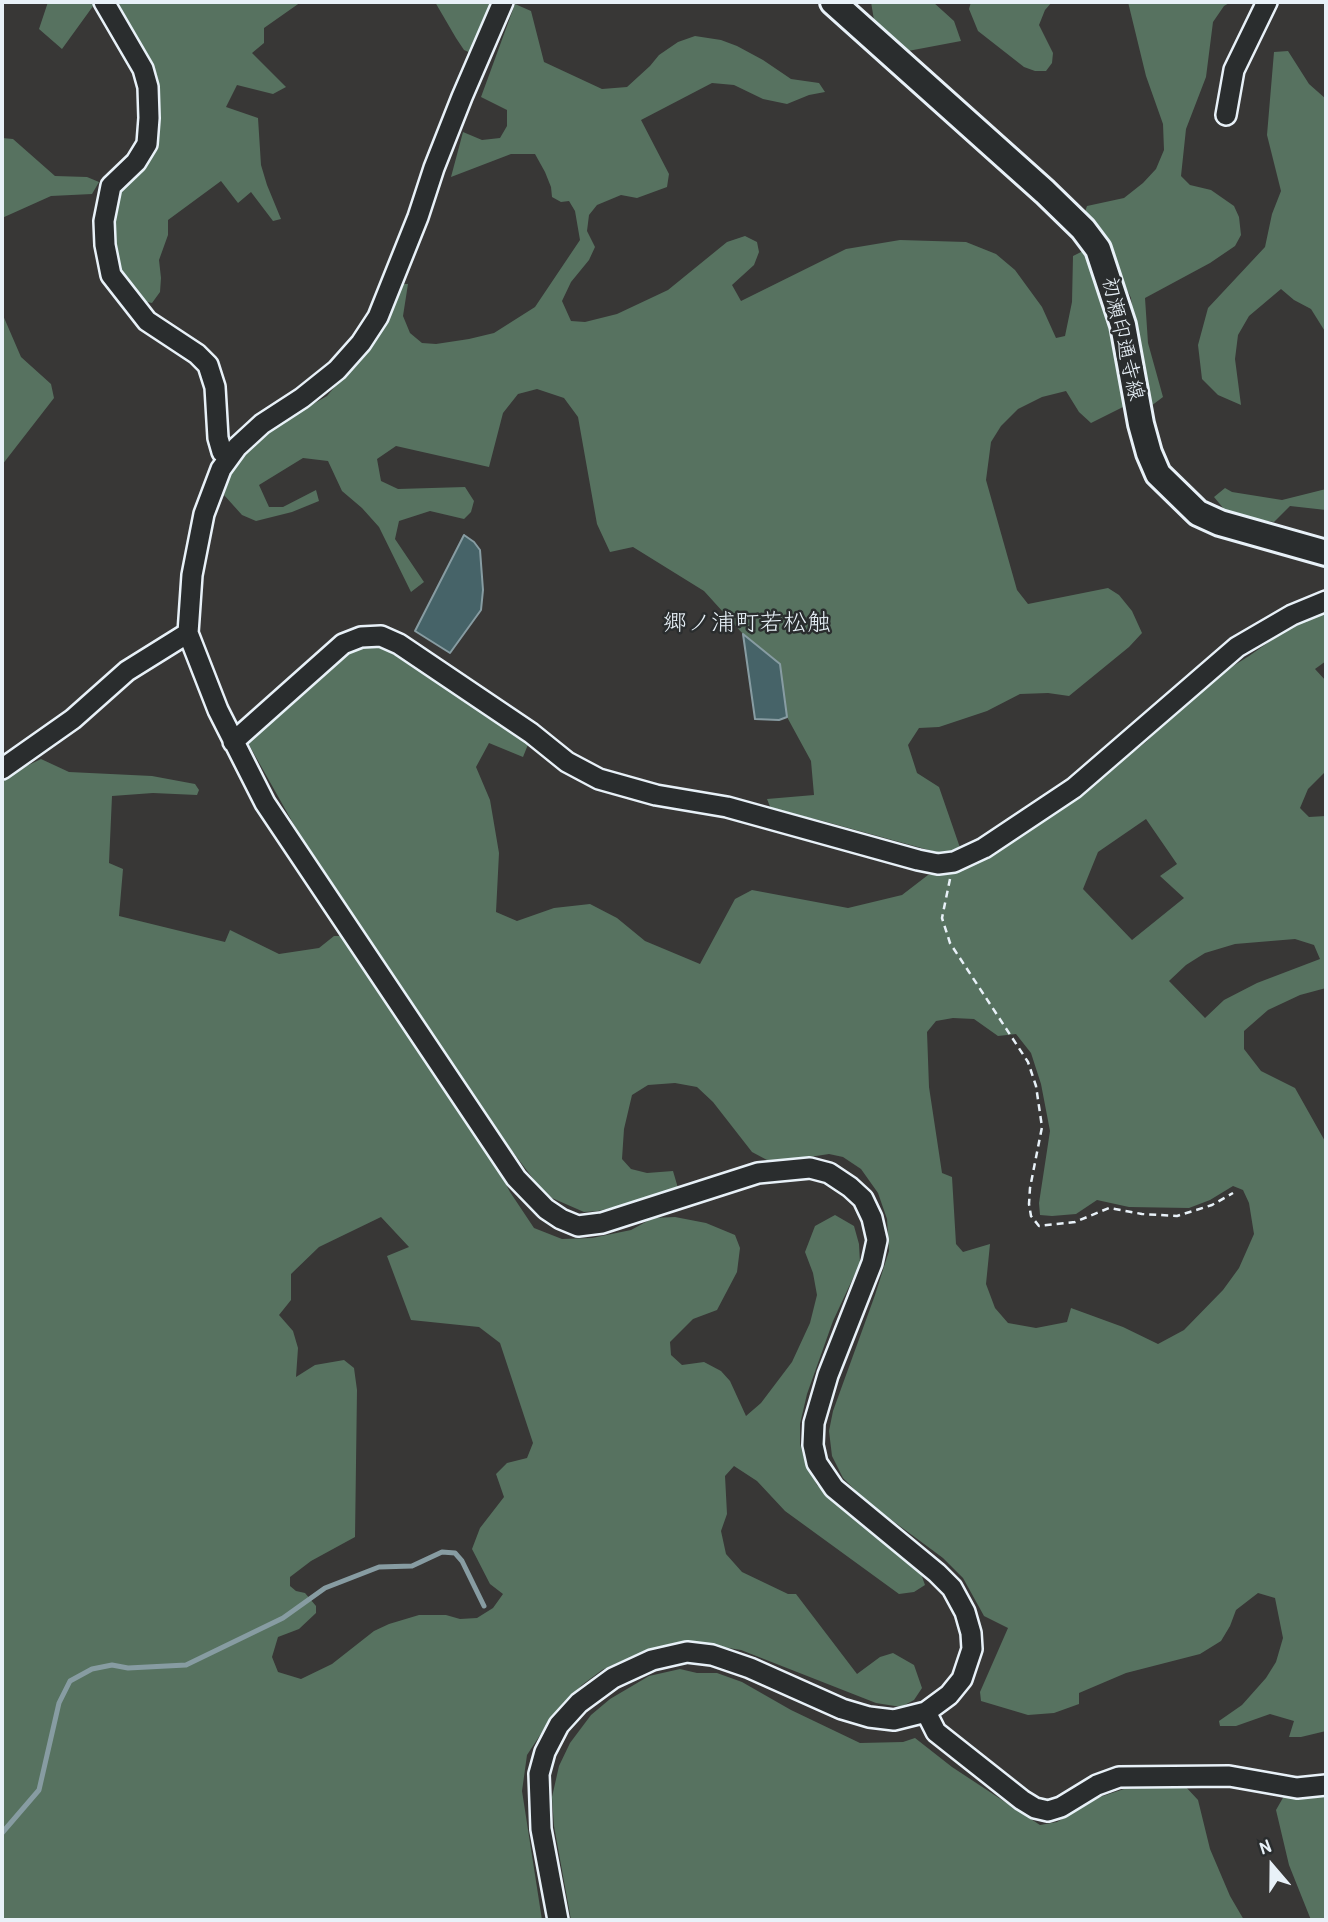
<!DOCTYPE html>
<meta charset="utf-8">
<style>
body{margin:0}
#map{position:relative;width:1328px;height:1922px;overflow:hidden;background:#383736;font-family:"Patrick Hand",sans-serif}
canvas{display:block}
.frame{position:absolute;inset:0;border:4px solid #e8f1f8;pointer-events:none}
.north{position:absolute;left:1237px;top:1831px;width:70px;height:70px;-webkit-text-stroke:5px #2a2d2e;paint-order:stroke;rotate:340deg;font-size:19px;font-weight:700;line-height:28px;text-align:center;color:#e8f1f8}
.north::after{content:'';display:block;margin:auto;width:24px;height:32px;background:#e8f1f8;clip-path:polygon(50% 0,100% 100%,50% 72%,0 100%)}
</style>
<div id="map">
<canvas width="1328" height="1922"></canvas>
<div class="frame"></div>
<div class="north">N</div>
</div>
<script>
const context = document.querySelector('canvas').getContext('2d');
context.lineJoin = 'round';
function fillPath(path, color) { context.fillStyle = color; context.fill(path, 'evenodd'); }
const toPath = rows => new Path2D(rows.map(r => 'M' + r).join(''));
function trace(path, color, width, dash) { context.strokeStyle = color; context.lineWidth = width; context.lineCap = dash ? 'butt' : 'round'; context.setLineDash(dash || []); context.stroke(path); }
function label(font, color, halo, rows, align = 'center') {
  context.font = font + ' "Patrick Hand","Klee One",sans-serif'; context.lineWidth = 5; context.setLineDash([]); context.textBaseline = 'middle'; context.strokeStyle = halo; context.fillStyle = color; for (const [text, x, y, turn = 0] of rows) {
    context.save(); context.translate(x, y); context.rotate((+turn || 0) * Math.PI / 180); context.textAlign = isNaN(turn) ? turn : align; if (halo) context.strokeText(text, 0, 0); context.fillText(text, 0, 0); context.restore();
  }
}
const green = toPath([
 [48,2,96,2,62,49,39,29],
 [113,2,301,2,264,28,264,43,252,53,286,87,273,94,237,85,226,107,258,118,261,165,267,185,281,219,273,221,251,192,238,203,221,181,168,220,168,235,159,260,161,278,160,292,152,303,137,300,123,280,112,236,117,190,156,122],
 [435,2,494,2,471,53,464,50,456,38],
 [871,2,933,2,954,21,961,41,908,51,874,20],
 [971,2,1052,2,1045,10,1039,25,1053,53,1052,63,1046,71,1035,71,1024,67,978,31,969,9],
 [1128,2,1231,2,1224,6,1213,22,1206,77,1186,129,1181,176,1190,185,1211,190,1234,206,1239,217,1241,235,1235,246,1210,263,1145,298,1148,343,1163,397,1151,406,1135,336,1131,298,1104,242,1084,215,1087,206,1124,198,1143,183,1156,169,1164,150,1163,124,1146,76],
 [515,4,531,11,544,62,602,89,627,87,650,66,659,55,678,42,695,36,721,40,737,46,763,60,791,79,819,83,825,92,809,95,787,104,763,99,734,85,712,83,641,120,669,174,667,187,637,198,621,195,597,205,589,215,587,231,595,247,589,260,571,282,562,301,571,321,585,322,617,314,668,290,727,242,745,236,757,242,759,252,754,265,732,285,741,301,846,249,900,240,966,242,996,254,1015,270,1042,307,1056,338,1065,336,1072,302,1073,256,1085,250,1105,294,1125,406,1091,423,1079,412,1066,391,1042,397,1018,409,1001,426,991,442,986,480,1017,590,1028,604,1108,588,1119,595,1132,611,1142,633,1129,647,1069,696,1048,693,1020,694,987,711,939,727,919,728,908,745,917,773,939,787,966,865,1083,791,1146,742,1201,686,1249,656,1300,620,1326,608,1326,661,1315,669,1326,681,1326,771,1308,789,1300,808,1309,817,1326,816,1326,988,1300,995,1268,1010,1244,1031,1244,1049,1261,1071,1295,1088,1326,1143,1326,1731,1301,1737,1289,1737,1294,1721,1270,1714,1236,1726,1220,1726,1219,1721,1242,1705,1266,1678,1276,1662,1283,1638,1275,1598,1258,1593,1236,1610,1230,1626,1221,1641,1200,1654,1126,1673,1079,1693,1079,1704,1054,1713,1028,1715,981,1701,980,1692,1008,1628,984,1616,963,1578,943,1558,866,1501,843,1478,832,1456,829,1431,833,1411,875,1295,889,1251,887,1219,878,1193,861,1169,843,1157,829,1154,783,1161,767,1160,752,1152,713,1102,697,1087,675,1083,648,1085,632,1095,624,1129,622,1159,631,1169,647,1173,673,1171,678,1188,636,1202,598,1211,584,1212,552,1198,538,1185,489,1121,358,929,307,848,248,743,345,655,374,644,423,670,529,742,523,757,489,743,476,767,490,800,499,853,496,912,517,921,554,908,590,904,617,918,645,941,700,964,735,899,752,890,848,908,902,895,928,875,939,874,936,852,823,821,771,809,767,799,814,795,811,761,787,717,780,664,743,634,704,591,633,547,610,552,597,524,578,417,564,398,537,389,518,394,503,413,489,467,396,446,377,459,381,481,398,489,465,487,474,501,471,512,464,519,430,511,399,521,395,539,424,582,411,592,379,527,362,508,342,491,328,461,303,458,259,485,269,507,283,507,316,490,319,501,292,512,256,521,242,515,224,495,232,469,254,444,280,423,327,396,387,324,403,284,408,284,403,316,410,333,422,343,436,344,469,339,494,333,535,307,580,240,575,211,569,201,561,202,552,197,551,187,545,172,535,154,511,154,451,177,463,132,482,140,500,138,507,126,507,110,481,97],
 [1146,819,1177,864,1160,876,1184,898,1132,940,1083,889,1098,852],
 [1295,939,1314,945,1320,959,1257,983,1224,1000,1205,1018,1169,981,1186,965,1205,953,1235,944],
 [953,1018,974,1019,998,1036,1016,1034,1031,1053,1041,1084,1050,1131,1039,1203,1040,1215,1052,1216,1076,1214,1097,1200,1129,1207,1189,1208,1210,1200,1233,1186,1243,1190,1249,1203,1254,1234,1239,1268,1223,1290,1184,1330,1158,1344,1123,1327,1071,1308,1067,1322,1036,1328,1008,1323,995,1308,986,1284,990,1244,963,1252,956,1244,952,1177,942,1173,929,1087,927,1032,936,1021],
 [1288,51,1309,84,1326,99,1326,333,1311,309,1294,300,1281,289,1249,316,1238,335,1235,359,1241,405,1218,395,1202,379,1198,345,1208,308,1265,247,1272,214,1281,191,1267,135,1274,52],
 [2,138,13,139,55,176,87,177,99,182,92,194,51,196,2,218],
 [2,313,21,357,51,384,54,398,2,465],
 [1225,488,1232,492,1282,500,1326,489,1326,510,1290,506,1274,522,1229,515,1214,497],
 [41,759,69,772,152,776,195,784,199,790,197,795,153,793,112,796,109,863,123,869,119,916,225,942,230,930,279,954,319,948,334,936,344,936,484,1143,510,1192,534,1228,562,1239,592,1238,631,1230,653,1218,675,1217,706,1223,735,1235,740,1248,737,1272,717,1310,693,1319,670,1342,671,1355,682,1365,704,1362,721,1371,730,1381,746,1416,761,1403,792,1362,810,1323,817,1295,813,1273,805,1252,815,1226,835,1215,854,1226,859,1244,860,1263,833,1321,807,1394,800,1424,800,1444,805,1462,817,1485,900,1557,920,1571,925,1585,914,1592,899,1594,785,1511,757,1481,734,1466,725,1476,727,1514,721,1531,726,1554,742,1572,788,1594,796,1594,857,1674,880,1657,893,1653,914,1665,922,1688,914,1700,901,1707,876,1703,741,1650,684,1641,646,1650,602,1670,582,1685,554,1714,527,1755,522,1791,542,1920,2,1920,2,782,12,773],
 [381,1217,409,1247,387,1256,411,1320,479,1327,500,1343,533,1443,527,1458,507,1463,496,1474,504,1497,480,1528,472,1549,490,1584,503,1594,493,1608,477,1618,460,1619,446,1615,419,1615,389,1624,374,1631,332,1664,301,1679,278,1672,272,1657,278,1637,299,1629,316,1613,316,1606,305,1593,296,1591,290,1586,290,1577,311,1561,355,1537,357,1390,354,1368,344,1360,315,1365,296,1377,298,1348,293,1331,279,1315,291,1300,291,1274,319,1247],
 [680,1669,697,1673,717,1673,742,1682,791,1710,860,1743,903,1742,915,1738,952,1767,1040,1825,1057,1822,1100,1797,1124,1789,1185,1786,1198,1800,1210,1849,1230,1896,1244,1920,571,1920,554,1826,552,1797,559,1766,570,1743,591,1715,610,1699,649,1676],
 [1284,1796,1326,1796,1326,1920,1311,1920,1289,1865,1276,1810]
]);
const water = toPath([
 [464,535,474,542,480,550,483,590,481,610,450,653,415,631,464,535],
 [743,634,780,664,787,717,779,720,755,719,743,634]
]);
const stream = toPath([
 [2,1833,39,1790,59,1703,70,1681,92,1669,112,1665,128,1668,186,1665,283,1618,325,1588,379,1567,412,1566,442,1552,455,1553,462,1561,484,1606]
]);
const path = toPath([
 [950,879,942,918,950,943,1028,1062,1036,1086,1042,1127,1030,1188,1029,1204,1031,1216,1039,1226,1075,1222,1109,1208,1142,1214,1177,1216,1212,1205,1233,1193]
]);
const minor = toPath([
 [104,2,143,69,148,87,149,118,147,144,136,162,111,186,104,221,105,245,111,275,147,321,197,354,208,365,215,387,218,438,222,452,229,456],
 [1226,115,1234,70,1267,2],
 [188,633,218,710,265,803,516,1178,546,1209,561,1219,578,1226,602,1223,758,1173,810,1168,829,1173,850,1187,863,1199,872,1218,877,1240,872,1263,828,1375,814,1423,813,1445,817,1463,834,1488,937,1573,952,1588,965,1612,971,1633,972,1649,962,1679,949,1695,926,1712,894,1720,869,1717,842,1709,750,1668,712,1655,687,1652,652,1660,613,1678,579,1703,559,1725,545,1752,539,1774,541,1829,558,1920],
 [233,742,343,644,361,637,381,636,399,644,531,733,567,762,599,779,656,795,727,807,918,860,938,864,954,862,984,848,1074,788,1237,647,1292,615,1326,601],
 [2,769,73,719,127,671,188,633,192,575,204,514,221,469,237,447,262,424,302,398,337,370,361,343,378,317,418,217,434,168,462,97,503,2],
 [926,1712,936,1732,1022,1800,1035,1808,1048,1811,1061,1807,1097,1785,1119,1777,1229,1776,1297,1788,1326,1785]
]);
const major = toPath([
 [833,2,1045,192,1083,229,1098,249,1123,325,1141,424,1149,453,1158,474,1198,513,1220,523,1326,553]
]);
const streetNames = [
 ["初瀬印通寺線",1122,339,77]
];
const quarterNames = [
 ["郷ノ浦町若松触",747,624]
];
fillPath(green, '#577260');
fillPath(water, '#466368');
trace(water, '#879ca2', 2);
trace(stream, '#879ca2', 5);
trace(minor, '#e8f1f8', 24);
trace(major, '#e8f1f8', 30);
trace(path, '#e8f1f8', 2.5, [7, 5]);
trace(minor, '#2a2d2e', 19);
trace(major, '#2a2d2e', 24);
label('21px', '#e8f1f8', '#2a2d2e', streetNames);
label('24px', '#e8f1f8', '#2a2d2e', quarterNames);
</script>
